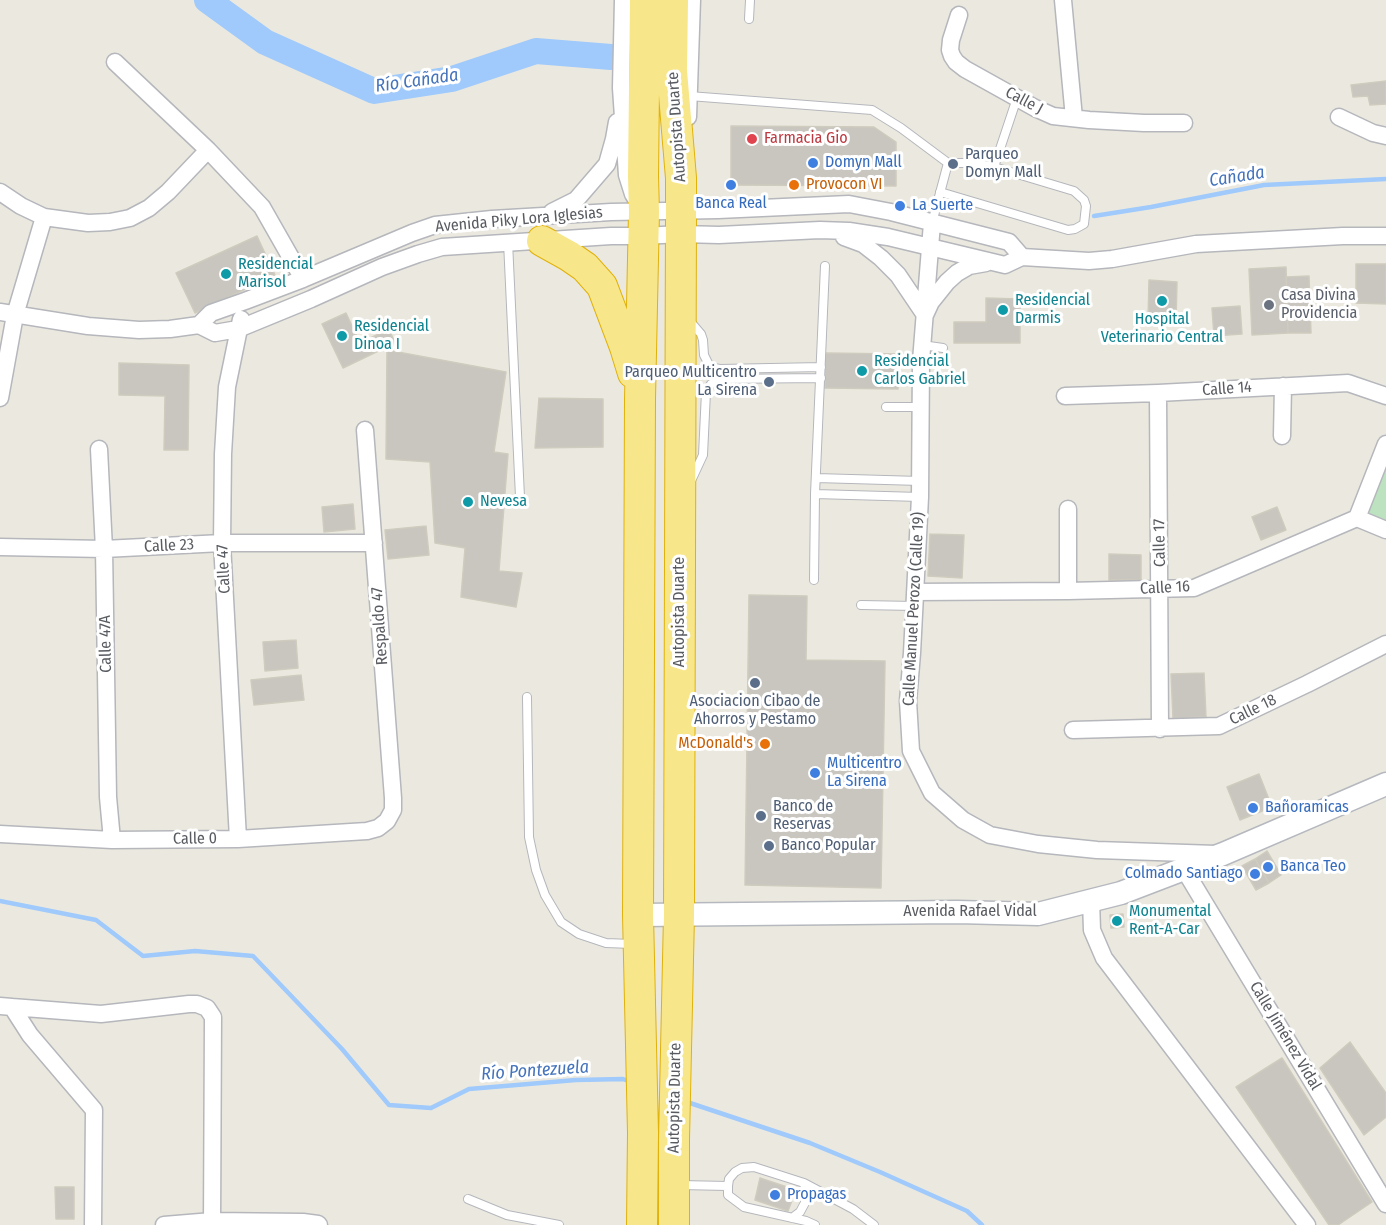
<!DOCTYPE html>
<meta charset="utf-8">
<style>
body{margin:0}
canvas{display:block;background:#ebe9df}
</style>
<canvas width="1386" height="1225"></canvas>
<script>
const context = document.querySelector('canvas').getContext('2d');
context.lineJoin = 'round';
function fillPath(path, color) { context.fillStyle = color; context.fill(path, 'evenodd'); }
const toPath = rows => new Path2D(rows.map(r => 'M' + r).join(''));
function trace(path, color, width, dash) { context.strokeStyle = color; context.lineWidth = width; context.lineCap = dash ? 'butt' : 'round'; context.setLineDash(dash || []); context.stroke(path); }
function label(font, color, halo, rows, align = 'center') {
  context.font = font + ' "Fira Sans Condensed",sans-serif'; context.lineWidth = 6; context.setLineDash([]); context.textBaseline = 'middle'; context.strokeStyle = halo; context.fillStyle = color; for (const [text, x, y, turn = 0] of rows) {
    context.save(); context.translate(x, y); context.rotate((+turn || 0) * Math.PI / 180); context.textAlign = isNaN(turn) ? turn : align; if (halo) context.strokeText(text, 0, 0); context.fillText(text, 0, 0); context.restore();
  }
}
const green = toPath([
 [1386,445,1386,530,1357,518]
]);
const stream = toPath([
 [1094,216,1151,207,1264,185,1386,179],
 [0,901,96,920,143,956,195,951,253,956,342,1049,389,1105,431,1108,469,1089,576,1080,623,1079,631,1082],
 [687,1102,810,1143,880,1172,967,1211,982,1225]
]);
const river = toPath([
 [207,0,265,42,374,91,452,79,536,51,611,57]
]);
const building = toPath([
 [1386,81,1386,104,1370,105,1368,96,1353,97,1351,85,1386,81],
 [731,126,874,127,896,142,896,186,731,185,731,126],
 [257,236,275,275,195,313,176,273,257,236],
 [1356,264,1386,264,1386,304,1356,303,1356,264],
 [1286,267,1288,333,1252,335,1249,269,1286,267],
 [1309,276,1311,333,1288,333,1286,277,1309,276],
 [1149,280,1177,282,1176,322,1148,321,1149,280],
 [986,298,1020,299,1020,343,954,343,954,322,986,322,986,298],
 [1240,306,1242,334,1214,336,1212,308,1240,306],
 [346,313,360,343,389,329,395,343,343,368,322,324,346,313],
 [387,350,506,372,494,452,508,454,499,571,522,573,516,607,461,597,465,548,435,543,430,462,386,459,387,350],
 [825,353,899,354,898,389,825,388,825,353],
 [119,363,189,365,188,450,164,450,165,396,119,395,119,363],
 [539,398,603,399,603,447,535,448,539,398],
 [353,504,355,529,324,532,322,507,353,504],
 [1277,507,1286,530,1261,540,1252,517,1277,507],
 [426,526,429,555,388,559,385,530,426,526],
 [930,534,964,535,962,578,928,576,930,534],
 [1109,554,1141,555,1141,580,1109,580,1109,554],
 [749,595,807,596,806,660,885,661,881,888,745,885,749,595],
 [296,640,298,668,265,671,263,642,296,640],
 [1204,673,1206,717,1173,718,1171,674,1204,673],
 [301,675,304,700,254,705,251,680,301,675],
 [1259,774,1272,807,1240,820,1227,787,1259,774],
 [1267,851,1281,875,1269,883,1255,859,1267,851],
 [1255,859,1269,883,1256,890,1242,866,1255,859],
 [1123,914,1124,927,1111,928,1110,915,1123,914],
 [1350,1042,1386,1093,1386,1117,1364,1135,1320,1068,1350,1042],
 [1282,1058,1372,1202,1338,1225,1329,1225,1236,1087,1282,1058],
 [760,1178,796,1190,788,1211,755,1200,760,1178],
 [55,1187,74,1187,74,1219,56,1219,55,1187]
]);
const lane = toPath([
 [749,19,750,0],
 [689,96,872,110,901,128,948,163,932,223],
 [994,167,1017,98],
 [940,192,1068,230,1075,229,1084,224,1086,206,1084,200,1074,191,994,167,973,163,948,163],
 [508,242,520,497],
 [689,320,701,334,703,340,704,355,709,365,714,368,720,369,821,367],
 [922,345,943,348],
 [886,407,920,407],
 [816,478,920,481],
 [690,483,703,455,706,392,711,384,720,379,821,378],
 [815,494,920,497],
 [814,580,815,494,825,266],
 [861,605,915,606],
 [527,697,529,837,536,870,545,895,561,922,579,934,606,943,632,944],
 [680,1185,728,1186],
 [468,1199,507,1215,559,1225],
 [792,1218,800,1212,807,1199,807,1193,804,1183],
 [815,1225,806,1221,744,1207,728,1195,728,1186,729,1179,735,1172,742,1168,754,1167,804,1183,853,1209,874,1225]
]);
const street = toPath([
 [623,0,621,88,627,175,633,194,636,199],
 [1063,0,1074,118],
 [959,15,951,40,950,50,952,56,956,62,965,69,1035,108,1053,116,1089,120,1144,123,1184,123],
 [115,62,208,150,262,207,303,279],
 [688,117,692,0],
 [1339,117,1373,133,1386,136],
 [0,192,21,206,44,217,88,223,110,222,130,218,149,208,168,192,208,150],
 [552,212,576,200,607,164,614,139,617,122],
 [932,223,921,361,920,497,912,653,908,701,911,751,932,793,963,820,990,835,1038,844,1097,850,1216,854],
 [844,237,863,244,881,258,898,275,925,315,931,302,947,282,957,273,969,266,986,263],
 [0,312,88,326,139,330,170,329,199,325,215,333,238,329,311,299,382,267,418,254,442,247,611,236,643,236,681,234,719,235,820,230,849,231,888,237,1005,265,1022,257,1089,261,1112,259,1196,244,1343,236,1386,236],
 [199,325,211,313,245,301,303,279,412,233,435,225,492,219,611,212,718,210,849,204,891,212,1009,242,1022,257],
 [1158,393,1160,729],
 [1065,396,1158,393,1348,383,1386,396],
 [0,398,15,315,44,217],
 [1282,436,1283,386],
 [99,449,104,549,108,797,112,840],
 [1357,518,1386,530],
 [0,547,104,549,222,543,374,543],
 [1068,591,1068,509],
 [915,592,1068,591,1194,588,1357,518,1386,444],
 [1073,730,1219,726,1307,684,1386,644],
 [0,834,112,840,238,839,367,831,378,828,387,821,393,810,393,798,365,430],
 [238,839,222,543,223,454,227,387,241,319],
 [1184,869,1386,1204],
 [1091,900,1092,930,1104,958,1307,1225],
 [0,1006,12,1007,30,1035,94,1110,93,1225],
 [12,1007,101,1014,189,1004,197,1004,207,1008,213,1017,212,1225],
 [164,1225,212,1221,303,1222,318,1224,319,1225]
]);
const secondary = toPath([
 [638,915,957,912,1038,914,1121,893,1223,854,1386,784]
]);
const highway = toPath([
 [673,0,672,71,681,178,681,211,679,915,674,1140,674,1225],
 [542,241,569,256,585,267,602,286,625,347,633,373],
 [642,1225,643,1133,638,915,640,399,644,212,643,176,645,0]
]);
const markers = [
 [752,139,6,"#e0444e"],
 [813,163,6,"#3f7fe0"],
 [953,164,6,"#5c6f8a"],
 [731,185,6,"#3f7fe0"],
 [794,185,6,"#e8710a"],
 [900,206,6,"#3f7fe0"],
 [226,274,6,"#0f9aa8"],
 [1162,301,6,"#0f9aa8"],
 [1269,305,6,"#6b7280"],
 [1003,310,6,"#0f9aa8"],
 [342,336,6,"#0f9aa8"],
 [862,371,6,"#0f9aa8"],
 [769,382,6,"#5c6f8a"],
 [468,502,6,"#0f9aa8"],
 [755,683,6,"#5c6f8a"],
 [765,744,6,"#e8710a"],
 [815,773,6,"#3f7fe0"],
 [1253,808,6,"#3f7fe0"],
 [761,816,6,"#5c6f8a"],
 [769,846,6,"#5c6f8a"],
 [1268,867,6,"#3f7fe0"],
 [1255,874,6,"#3f7fe0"],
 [1117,921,6,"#0f9aa8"],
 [775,1195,6,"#3f7fe0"]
];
const streetNames = [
 ["Calle J",1024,101,28],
 ["Autopista Duarte",677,127,-94],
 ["Avenida Piky Lora Iglesias",519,220,-5],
 ["Calle 14",1227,389,-4],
 ["Calle 17",1160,543,-91],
 ["Calle 23",169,546,-3],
 ["Calle 47",224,569,-93],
 ["Calle 16",1165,588,-3],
 ["Calle Manuel Perozo (Calle 19)",914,609,-87],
 ["Autopista Duarte",680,612,-90],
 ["Respaldo 47",380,626,-94],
 ["Calle 47A",106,644,-91],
 ["Calle 18",1253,710,-26],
 ["Calle 0",195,839,-1],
 ["Avenida Rafael Vidal",970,912],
 ["Calle Jiménez Vidal",1285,1036,59],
 ["Autopista Duarte",675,1098,-89]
];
const healthNames = [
 ["Farmacia Gio",764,139]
];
const serviceNames = [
 ["Parqueo",965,155],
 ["Domyn Mall",965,173],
 ["Parqueo Multicentro",757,373,"right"],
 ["La Sirena",757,391,"right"],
 ["Asociacion Cibao de",755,702,"center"],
 ["Ahorros y Pestamo",755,720,"center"],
 ["Banco de",773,807],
 ["Reservas",773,825],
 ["Banco Popular",781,846]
];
const shopNames = [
 ["Domyn Mall",825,163],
 ["Banca Real",731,204,"center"],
 ["La Suerte",912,206],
 ["Multicentro",827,764],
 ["La Sirena",827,782],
 ["Bañoramicas",1265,808],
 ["Banca Teo",1280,867],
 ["Colmado Santiago",1243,874,"right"],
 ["Propagas",787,1195]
];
const foodNames = [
 ["Provocon VI",806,185],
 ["McDonald's",753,744,"right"]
];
const cultureNames = [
 ["Residencial",238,265],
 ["Marisol",238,283],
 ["Residencial",1015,301],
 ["Darmis",1015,319],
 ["Hospital",1162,320,"center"],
 ["Veterinario Central",1162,338,"center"],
 ["Residencial",354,327],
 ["Dinoa I",354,345],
 ["Residencial",874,362],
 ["Carlos Gabriel",874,380],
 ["Nevesa",480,502],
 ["Monumental",1129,912],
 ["Rent-A-Car",1129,930]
];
const worshipNames = [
 ["Casa Divina",1281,296],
 ["Providencia",1281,314]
];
const waterNames = [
 ["Río Cañada",417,81,-8],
 ["Cañada",1237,177,-9],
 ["Río Pontezuela",535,1071,-4]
];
fillPath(green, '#bce2c0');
trace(stream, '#a0cafb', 4.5);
trace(river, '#a0cafb', 26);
fillPath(building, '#c8c6bf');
trace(building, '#cfcbbe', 1.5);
trace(lane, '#b5b7bc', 10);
trace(street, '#b5b7bc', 19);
trace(secondary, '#b5b8be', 25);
trace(highway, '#e0b20a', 32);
trace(lane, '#fff', 8);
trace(street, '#fff', 16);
trace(secondary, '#fff', 22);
trace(highway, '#f8e68a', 30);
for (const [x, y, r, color] of markers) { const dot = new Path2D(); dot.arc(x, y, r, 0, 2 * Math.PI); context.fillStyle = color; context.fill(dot); trace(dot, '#fff', 2); }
label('16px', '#585b60', '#fff', streetNames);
label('16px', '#be3a42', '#fff', healthNames, 'left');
label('16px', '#4e5e75', '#fff', serviceNames, 'left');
label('16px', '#366cbe', '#fff', shopNames, 'left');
label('16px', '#c56008', '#fff', foodNames, 'left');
label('16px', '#0d838f', '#fff', cultureNames, 'left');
label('16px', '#5b616d', '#fff', worshipNames, 'left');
label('italic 18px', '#4473bc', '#fff', waterNames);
</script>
